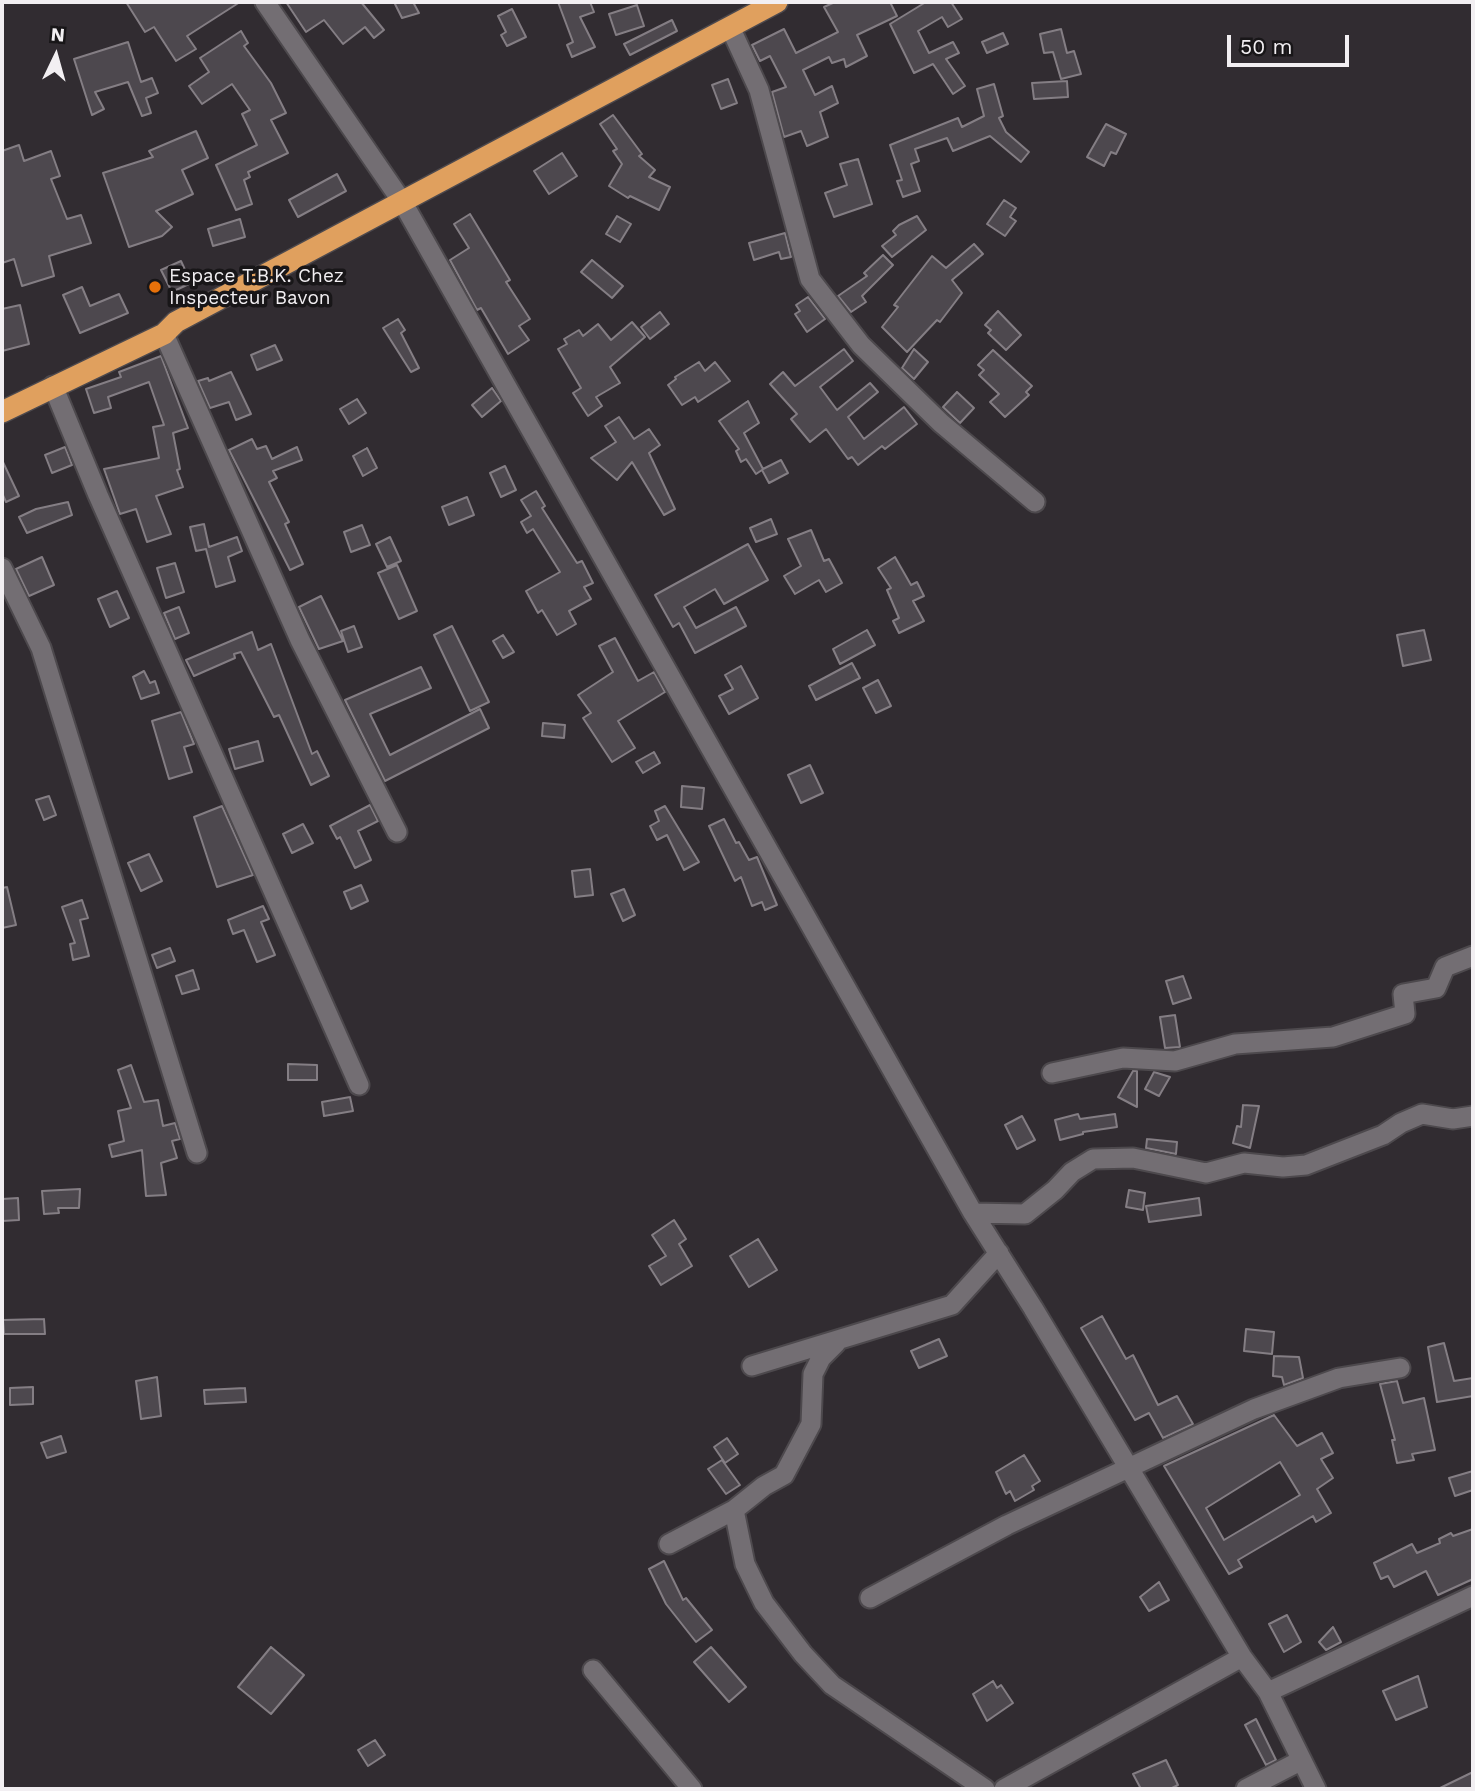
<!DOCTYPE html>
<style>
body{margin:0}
#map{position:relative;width:1475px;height:1791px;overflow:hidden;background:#312c31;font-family:"Work Sans",sans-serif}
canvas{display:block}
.frame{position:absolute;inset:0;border:4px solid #f2eff2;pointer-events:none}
.north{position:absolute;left:21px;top:21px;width:70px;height:70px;-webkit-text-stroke:5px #181618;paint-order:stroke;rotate:5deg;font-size:19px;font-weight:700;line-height:28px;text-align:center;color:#f2eff2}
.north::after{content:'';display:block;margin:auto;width:24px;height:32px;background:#f2eff2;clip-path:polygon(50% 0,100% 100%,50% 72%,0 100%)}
.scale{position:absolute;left:1227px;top:35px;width:122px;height:32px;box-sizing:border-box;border:4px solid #f2eff2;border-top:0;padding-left:9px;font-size:21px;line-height:24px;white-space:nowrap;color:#f2eff2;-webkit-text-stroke:5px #181618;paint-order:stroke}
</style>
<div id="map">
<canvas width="1475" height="1791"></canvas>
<div class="frame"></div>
<div class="north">N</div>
<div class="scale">50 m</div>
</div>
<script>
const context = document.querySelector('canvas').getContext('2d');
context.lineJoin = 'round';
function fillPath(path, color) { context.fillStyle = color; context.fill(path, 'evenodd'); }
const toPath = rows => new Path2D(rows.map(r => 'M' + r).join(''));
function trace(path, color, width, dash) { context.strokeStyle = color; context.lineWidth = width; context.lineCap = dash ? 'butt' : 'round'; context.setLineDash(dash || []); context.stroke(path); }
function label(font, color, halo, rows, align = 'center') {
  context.font = font + ' "Work Sans",sans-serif'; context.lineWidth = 7; context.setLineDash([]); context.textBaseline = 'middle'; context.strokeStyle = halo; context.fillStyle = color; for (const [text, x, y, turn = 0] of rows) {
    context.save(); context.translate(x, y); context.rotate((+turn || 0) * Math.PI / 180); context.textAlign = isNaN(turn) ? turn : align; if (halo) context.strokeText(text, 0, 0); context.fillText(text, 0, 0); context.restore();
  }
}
const building = toPath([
 [126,2,240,2,187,36,196,49,176,61,154,27,145,32,126,2],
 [286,2,361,2,384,30,374,38,365,27,343,44,324,20,306,32,286,2],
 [394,2,413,2,419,13,402,18,394,2],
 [558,2,590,2,594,12,580,17,595,47,572,57,567,45,573,42,558,2],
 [835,2,890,2,897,16,857,35,867,56,846,67,844,59,832,63,829,57,803,70,815,95,832,86,838,103,820,112,828,137,807,146,801,131,784,137,772,92,786,87,770,56,760,61,752,45,784,29,796,53,838,32,824,7,835,2],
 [926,2,951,2,962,19,948,27,942,17,918,31,929,53,953,42,959,53,946,59,965,86,953,94,933,64,914,73,890,24,926,2],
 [637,5,644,26,616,35,609,14,637,5],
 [512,9,526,37,507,46,501,35,506,32,498,16,512,9],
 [672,20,677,31,630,55,624,44,672,20],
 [1061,29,1067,53,1074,51,1081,74,1061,79,1053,52,1044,53,1040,34,1061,29],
 [241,31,248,43,244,46,271,83,286,113,271,120,288,153,248,172,250,177,244,180,252,204,236,210,216,165,257,145,242,114,250,110,232,84,202,104,189,86,209,72,200,58,241,31],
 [1003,33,1008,44,987,53,982,42,1003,33],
 [128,42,141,82,152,78,158,93,146,98,151,113,142,116,128,82,95,92,104,109,92,115,74,59,128,42],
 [728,79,737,103,721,109,712,85,728,79],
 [1067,81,1068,97,1034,99,1032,83,1067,81],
 [994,84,1003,116,999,118,1006,132,1029,152,1021,162,990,136,953,151,947,138,915,149,919,161,911,164,920,191,903,197,897,181,902,180,890,145,958,118,962,127,984,116,977,89,994,84],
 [613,115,642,154,639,156,655,170,649,177,670,187,659,210,630,196,628,198,609,186,622,164,613,151,617,149,600,124,613,115],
 [1106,124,1126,134,1116,154,1111,152,1104,166,1087,157,1106,124],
 [196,131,208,158,182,170,193,194,156,211,172,227,162,236,129,247,103,173,153,157,149,151,196,131],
 [19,145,24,161,51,151,60,176,51,179,67,219,81,215,91,243,49,256,54,276,22,286,14,259,2,263,2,151,19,145],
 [562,153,577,176,549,194,534,171,562,153],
 [858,159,872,204,834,217,825,193,847,185,840,164,858,159],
 [337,174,346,191,298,217,289,200,337,174],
 [1004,200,1016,208,1010,217,1016,221,1005,236,987,224,1004,200],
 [470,214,510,280,506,282,530,319,519,326,529,340,508,354,481,308,477,310,450,260,469,248,454,224,470,214],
 [617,216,631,224,620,242,606,234,617,216],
 [917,216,926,230,892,257,882,246,896,235,893,231,899,225,917,216],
 [240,219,245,237,213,246,208,229,240,219],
 [785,233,791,257,781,259,779,252,754,260,749,243,785,233],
 [974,244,983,254,952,280,962,293,940,322,937,320,907,352,882,327,898,307,894,305,932,256,946,268,974,244],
 [883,255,893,265,862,296,866,302,851,312,838,296,867,276,864,273,883,255],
 [592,260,623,286,612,298,581,272,592,260],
 [181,261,191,283,172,292,161,270,181,261],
 [82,287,90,306,119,294,128,313,80,333,63,295,82,287],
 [808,297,825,319,807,332,795,314,800,311,796,305,808,297],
 [20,305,29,344,2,351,2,309,20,305],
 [998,311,1021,335,1006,350,988,333,991,330,985,325,998,311],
 [660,312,669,324,650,339,641,327,660,312],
 [398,319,405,330,401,333,419,368,411,372,383,328,398,319],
 [632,322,645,337,610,367,620,383,596,397,602,406,588,416,573,393,581,388,558,349,567,344,564,339,579,330,583,336,598,324,611,340,632,322],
 [275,345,282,360,257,370,251,355,275,345],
 [844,349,853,361,820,387,837,410,870,383,878,392,848,417,864,439,904,407,917,424,885,449,882,446,858,465,852,457,848,459,826,429,810,442,791,419,797,414,770,384,783,372,795,386,844,349],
 [914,349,928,362,914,379,902,368,914,349],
 [993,350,1032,386,1026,392,1029,395,1005,417,990,402,999,394,979,375,984,370,978,365,993,350],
 [161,356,188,428,173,433,180,469,177,470,183,487,156,496,171,534,147,542,136,509,120,514,104,469,159,458,153,427,164,425,149,382,108,397,111,408,94,413,86,389,121,377,119,372,161,356],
 [699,362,705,371,715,362,730,381,698,402,695,397,682,405,668,385,676,379,675,377,699,362],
 [231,372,251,414,236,420,229,402,210,408,198,381,208,378,209,381,231,372],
 [492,388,501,401,482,417,472,405,492,388],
 [957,392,974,408,960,423,943,407,957,392],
 [357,399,366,413,349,424,340,409,357,399],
 [748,401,759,423,744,433,763,469,781,460,788,473,769,483,762,470,756,474,746,459,741,462,736,451,739,449,719,421,748,401],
 [619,417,634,439,649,429,660,445,649,453,675,509,664,515,632,462,617,480,591,458,616,442,605,426,619,417],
 [252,439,257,449,266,446,272,459,297,447,302,460,273,471,277,478,269,482,289,522,285,524,303,564,290,570,229,450,252,439],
 [65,447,72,465,52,473,45,455,65,447],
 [367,448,377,468,363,476,353,456,367,448],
 [2,460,19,496,6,502,2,493,2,460],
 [505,466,516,490,501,497,490,473,505,466],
 [536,491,545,506,542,508,577,563,582,561,593,583,584,587,591,599,569,611,576,624,557,635,542,610,538,613,526,591,560,572,533,529,527,533,521,522,531,516,521,500,536,491],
 [467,497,474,515,449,525,442,507,467,497],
 [68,502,72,515,27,533,19,517,36,509,68,502],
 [771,519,777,534,756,542,750,528,771,519],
 [204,524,209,547,237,537,242,551,228,557,235,581,216,587,206,549,196,551,190,527,204,524],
 [362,525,370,545,351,552,344,532,362,525],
 [811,530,824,561,829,559,842,583,826,592,819,580,795,594,784,576,801,566,788,539,811,530],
 [390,537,401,561,387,567,376,544,390,537],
 [748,544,768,580,724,604,715,589,684,607,696,628,736,607,746,626,695,653,679,623,673,627,655,595,748,544],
 [42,557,54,585,29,596,16,569,42,557],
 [895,557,911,585,917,582,924,596,913,601,924,621,899,633,893,621,899,618,887,590,891,588,878,568,895,557],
 [175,563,184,592,166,598,157,568,175,563],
 [397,565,417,611,399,619,378,573,397,565],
 [117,591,129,618,110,627,98,599,117,591],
 [321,596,343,641,319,649,299,607,321,596],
 [179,607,189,633,175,639,164,613,179,607],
 [354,626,362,647,348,652,341,631,354,626],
 [452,626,489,702,470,711,434,635,452,626],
 [867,630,875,645,840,664,833,649,867,630],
 [1424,630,1431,660,1403,666,1397,635,1424,630],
 [252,632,258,650,271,644,312,754,317,751,329,776,311,785,279,715,274,717,241,652,234,654,235,658,194,676,186,660,252,632],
 [503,635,514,652,503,658,493,641,503,635],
 [615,638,638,681,654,672,665,692,618,721,635,748,612,762,583,718,591,713,578,695,613,672,599,646,615,638],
 [852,663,860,678,816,700,809,686,852,663],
 [741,666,758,698,729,714,719,696,733,689,725,675,741,666],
 [421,667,431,688,370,714,390,755,480,709,489,728,385,781,345,700,421,667],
 [144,671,150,683,155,681,159,693,141,699,133,677,144,671],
 [878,680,891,706,876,713,863,688,878,680],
 [181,712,194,744,184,747,192,772,169,779,152,721,181,712],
 [543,723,565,725,564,738,542,736,543,723],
 [258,741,263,761,235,769,229,749,258,741],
 [654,752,660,763,643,773,636,762,654,752],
 [810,765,823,793,801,803,788,775,810,765],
 [682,786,704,788,702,809,681,807,682,786],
 [49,796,56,815,44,820,36,800,49,796],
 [370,805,378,821,358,831,371,860,355,868,340,837,337,839,330,826,370,805],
 [222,806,253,875,217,887,194,817,222,806],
 [665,806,699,862,684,870,667,835,657,840,650,826,659,821,655,811,665,806],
 [724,819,736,843,739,842,749,860,757,857,777,905,765,910,762,902,752,906,741,877,735,881,709,826,724,819],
 [303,824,313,843,292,853,283,834,303,824],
 [149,854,162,881,141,891,128,863,149,854],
 [590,869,593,895,575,897,572,871,590,869],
 [361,885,368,901,351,909,344,892,361,885],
 [7,887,16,925,2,928,2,888,7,887],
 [624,889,635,915,623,921,611,894,624,889],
 [82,900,88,918,80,920,89,956,73,960,70,944,75,943,62,907,82,900],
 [263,906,269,919,261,922,275,955,257,962,244,930,233,934,228,920,263,906],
 [170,948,175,961,157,968,152,955,170,948],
 [193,970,199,989,182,994,176,976,193,970],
 [1183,976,1191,998,1173,1004,1166,981,1183,976],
 [1175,1015,1180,1047,1165,1048,1160,1017,1175,1015],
 [288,1064,317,1065,317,1080,288,1080,288,1064],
 [131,1065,144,1102,158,1100,163,1126,175,1123,180,1139,172,1141,177,1158,161,1163,166,1195,146,1196,142,1150,112,1157,109,1145,124,1141,118,1111,131,1108,118,1070,131,1065],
 [1133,1071,1137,1071,1137,1107,1118,1097,1133,1071],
 [1154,1072,1170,1077,1159,1096,1145,1089,1154,1072],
 [350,1097,353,1111,324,1116,322,1102,350,1097],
 [1243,1105,1259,1106,1250,1148,1233,1143,1237,1126,1241,1127,1243,1105],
 [1078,1114,1080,1119,1115,1114,1117,1127,1083,1132,1083,1134,1060,1140,1055,1120,1078,1114],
 [1022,1116,1035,1140,1017,1149,1005,1125,1022,1116],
 [1147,1139,1177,1142,1176,1154,1146,1148,1147,1139],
 [80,1189,79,1208,58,1208,59,1213,44,1214,42,1191,80,1189],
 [1129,1190,1145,1193,1143,1210,1126,1207,1129,1190],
 [18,1198,19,1220,2,1221,2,1199,18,1198],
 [1199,1198,1201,1215,1149,1222,1146,1206,1199,1198],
 [674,1220,686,1239,679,1244,692,1266,661,1285,649,1266,666,1256,652,1235,674,1220],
 [758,1239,777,1270,749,1287,730,1256,758,1239],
 [1102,1316,1126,1359,1133,1355,1158,1405,1177,1396,1193,1424,1163,1438,1149,1413,1135,1420,1081,1328,1102,1316],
 [44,1319,45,1334,4,1334,3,1320,44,1319],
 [1246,1329,1274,1332,1272,1354,1244,1351,1246,1329],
 [939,1339,947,1356,919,1368,911,1351,939,1339],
 [1444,1343,1454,1381,1473,1378,1473,1396,1437,1402,1428,1347,1444,1343],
 [1274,1356,1299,1357,1303,1378,1284,1385,1282,1377,1273,1376,1274,1356],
 [157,1377,161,1416,141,1419,136,1381,157,1377],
 [1397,1381,1403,1403,1424,1398,1435,1450,1412,1454,1414,1460,1397,1463,1392,1440,1395,1440,1380,1384,1397,1381],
 [33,1387,33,1404,10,1405,10,1388,33,1387],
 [245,1388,246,1402,205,1404,204,1390,245,1388],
 [1274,1415,1297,1446,1322,1433,1333,1453,1321,1459,1333,1478,1317,1489,1331,1513,1316,1522,1313,1516,1238,1560,1242,1567,1229,1574,1164,1466,1274,1415],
 [1280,1462,1300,1495,1224,1540,1206,1508,1280,1462],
 [61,1436,66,1452,47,1458,41,1443,61,1436],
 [727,1438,738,1454,725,1463,714,1447,727,1438],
 [1024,1455,1040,1481,1032,1486,1034,1490,1015,1501,1010,1491,1006,1494,996,1472,1024,1455],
 [722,1460,740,1485,726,1494,708,1469,722,1460],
 [1473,1471,1473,1490,1455,1496,1449,1478,1473,1471],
 [1473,1529,1473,1579,1438,1595,1426,1571,1394,1587,1388,1576,1381,1579,1374,1563,1412,1544,1417,1553,1440,1543,1439,1539,1451,1533,1453,1536,1473,1529],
 [664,1561,683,1600,686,1598,712,1630,696,1642,666,1604,649,1569,664,1561],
 [1159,1582,1169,1600,1149,1611,1140,1597,1159,1582],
 [1287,1615,1301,1642,1284,1652,1269,1624,1287,1615],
 [1333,1627,1341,1642,1326,1650,1319,1642,1333,1627],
 [271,1647,304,1675,271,1714,238,1687,271,1647],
 [711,1647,746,1687,729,1702,694,1662,711,1647],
 [1418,1676,1427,1707,1396,1720,1383,1691,1418,1676],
 [993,1681,997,1688,1001,1685,1013,1703,987,1721,973,1694,993,1681],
 [1256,1719,1276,1760,1266,1765,1245,1725,1256,1719],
 [375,1740,385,1755,368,1766,358,1750,375,1740],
 [1166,1760,1178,1785,1170,1789,1141,1789,1133,1774,1166,1760],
 [1473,1772,1473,1789,1438,1789,1473,1772]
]);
const minor = toPath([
 [265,2,403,203,973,1213,1033,1308,1242,1657,1268,1692,1316,1789],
 [730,27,759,90,810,279,861,345,941,423,1035,502],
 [164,334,300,640,397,832],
 [53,386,98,495,359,1085],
 [2,568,41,648,197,1153],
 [1052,1073,1123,1058,1175,1061,1235,1044,1333,1037,1405,1014,1403,994,1436,988,1445,967,1473,956],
 [973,1213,1025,1214,1055,1190,1072,1172,1093,1159,1133,1158,1206,1173,1244,1163,1283,1167,1306,1165,1383,1135,1401,1123,1422,1114,1453,1119,1473,1116],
 [752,1366,952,1305,999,1253],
 [734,1510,745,1564,764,1603,803,1654,832,1685,985,1789],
 [669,1544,734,1510,764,1486,784,1475,811,1424,813,1374,821,1358,836,1343],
 [870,1598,1007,1525,1254,1409,1339,1378,1400,1368],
 [593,1670,692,1789],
 [1268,1692,1473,1596],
 [1004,1789,1242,1657],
 [1246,1789,1300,1761]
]);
const highway = toPath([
 [2,412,164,334,176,322,777,2]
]);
const markers = [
 [155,287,7,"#e8710a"]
];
const poiNames = [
 ["Espace T.B.K. Chez",169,276],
 ["Inspecteur Bavon",169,298]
];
fillPath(building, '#4d484e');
trace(building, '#847e84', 2);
trace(minor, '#4d494d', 23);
trace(highway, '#4d494d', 24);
trace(minor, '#736e73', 19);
trace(highway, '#e0a05e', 21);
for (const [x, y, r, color] of markers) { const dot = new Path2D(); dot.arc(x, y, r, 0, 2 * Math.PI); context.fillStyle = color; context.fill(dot); trace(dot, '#181618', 2.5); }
label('19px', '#f2eff2', '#181618', poiNames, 'left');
</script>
